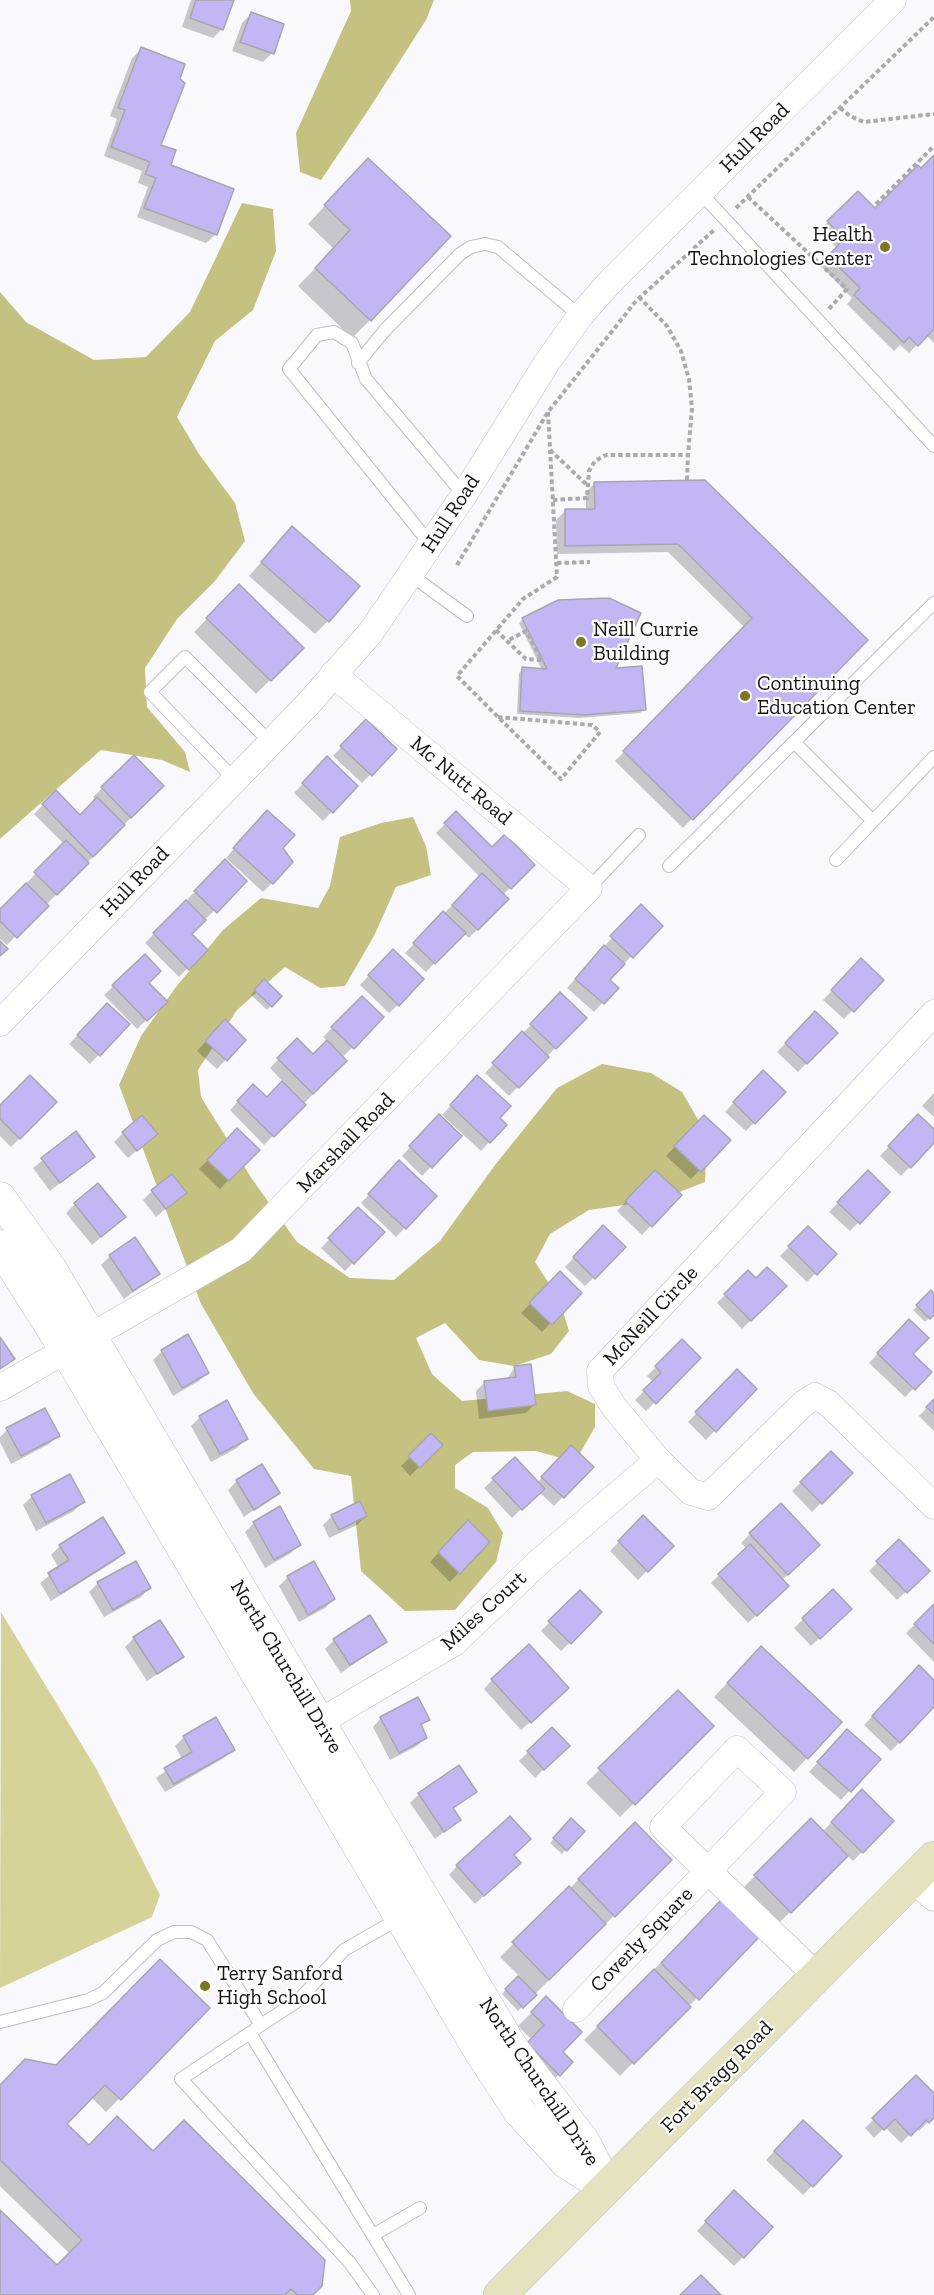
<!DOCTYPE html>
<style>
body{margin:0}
canvas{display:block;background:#f9f8fd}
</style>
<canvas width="934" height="2295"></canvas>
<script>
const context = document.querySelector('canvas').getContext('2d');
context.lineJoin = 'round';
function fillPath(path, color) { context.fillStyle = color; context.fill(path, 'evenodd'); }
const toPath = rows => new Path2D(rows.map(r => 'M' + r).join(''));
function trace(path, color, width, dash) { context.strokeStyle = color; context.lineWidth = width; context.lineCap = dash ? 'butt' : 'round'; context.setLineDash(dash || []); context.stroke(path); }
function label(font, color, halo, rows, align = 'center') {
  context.font = font + ' "Zilla Slab",serif'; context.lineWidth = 4.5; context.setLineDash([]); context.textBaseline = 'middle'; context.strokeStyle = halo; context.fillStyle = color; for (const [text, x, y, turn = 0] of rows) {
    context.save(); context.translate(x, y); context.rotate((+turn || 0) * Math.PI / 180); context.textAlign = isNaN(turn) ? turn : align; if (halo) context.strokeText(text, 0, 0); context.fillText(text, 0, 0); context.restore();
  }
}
const green = toPath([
 [1,1612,97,1770,160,1895,152,1917,0,1988]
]);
const forest = toPath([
 [350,0,434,0,426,20,369,109,321,180,300,172,296,133,351,11],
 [242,203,273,209,276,251,253,310,215,341,177,417,199,454,235,503,245,541,215,581,177,619,145,668,147,707,185,752,190,772,162,760,101,750,0,839,0,292,26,322,94,360,146,357,190,312],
 [413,817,426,846,431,875,396,887,374,936,345,986,320,988,285,967,237,1010,198,1070,201,1097,252,1179,297,1242,350,1278,394,1280,440,1241,495,1165,557,1088,602,1064,651,1073,682,1092,707,1135,705,1182,659,1200,589,1210,550,1234,535,1262,559,1299,569,1331,551,1354,514,1366,479,1360,445,1323,416,1338,432,1374,462,1401,567,1391,595,1404,595,1427,575,1462,536,1451,473,1452,455,1465,455,1488,488,1508,503,1533,496,1562,455,1610,405,1611,361,1571,351,1476,314,1469,253,1393,201,1304,119,1085,141,1036,176,987,223,930,261,898,318,908,330,886,340,837,381,823]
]);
const shadow = toPath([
 [191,0,229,0,222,29,213,38,182,27],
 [251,14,272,53,263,62,232,51,242,23],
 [141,49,178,79,159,145,169,166,232,189,215,235,206,243,137,217,148,187,138,183,142,171,104,156,117,119,110,116,132,58],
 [934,155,934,343,926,335,909,353,900,345,894,351,847,304,852,298,820,265,837,248,819,231,858,193,875,210],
 [351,178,370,320,352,338,298,286,334,249,308,224],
 [595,483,866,640,683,828,615,761,745,628,668,552,557,554,556,520,565,511,586,510,586,492],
 [279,542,328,621,315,634,249,576],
 [239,586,302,648,256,694,194,632],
 [523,619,613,670,644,709,640,713,579,718,517,714,519,673,523,669,542,670,519,623],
 [366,721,395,749,362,783,333,756],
 [134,757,162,786,7,945,0,939,0,911,64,844,34,814,56,792,80,817,96,800,93,797],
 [327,758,356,787,323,821,294,793],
 [456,813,492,849,533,865,503,895,506,899,469,938,463,933,426,972,405,953,480,877,436,833],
 [258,821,281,847,272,883,263,892,226,858],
 [225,861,245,881,190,934,206,950,179,977,145,943],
 [641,906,661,926,608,980,616,988,594,1012,567,988],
 [145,956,147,983,165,1002,137,1029,104,995],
 [384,959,398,1005,389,1013,360,985],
 [861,960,882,980,844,1019,823,1000],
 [264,981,280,996,267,1010,251,995],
 [560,994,584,1018,509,1096,485,1073],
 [362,998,382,1017,342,1058,345,1061,264,1145,230,1110,253,1086,267,1099,283,1082,270,1068,297,1040,313,1057,328,1041,323,1037],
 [107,1005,128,1024,90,1064,69,1044],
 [815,1013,836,1033,798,1072,777,1052],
 [216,1030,244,1040,217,1069,197,1051],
 [763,1072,784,1092,746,1131,725,1112],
 [469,1086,498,1118,489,1142,481,1151,442,1115],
 [934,1093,934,1117,922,1106],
 [55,1102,11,1147,0,1136,0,1107],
 [439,1116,460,1136,422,1176,402,1156],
 [918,1116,934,1131,934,1141,901,1176,880,1156],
 [704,1117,729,1140,691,1179,666,1156],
 [238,1130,258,1150,220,1189,199,1169],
 [76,1133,93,1157,50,1191,33,1168],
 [123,1133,147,1142,128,1158,114,1142],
 [399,1163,435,1196,396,1237,361,1203],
 [655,1172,680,1195,642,1235,617,1211],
 [868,1172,888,1192,850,1231,829,1212],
 [152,1191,185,1193,156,1217,143,1200],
 [75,1204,124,1217,92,1245,66,1213],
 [358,1209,383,1232,345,1271,321,1248],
 [603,1227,624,1247,585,1286,565,1267],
 [808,1228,835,1254,807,1282,780,1256],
 [110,1256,158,1274,124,1299,101,1265],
 [748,1272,756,1280,785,1286,742,1329,717,1303],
 [560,1273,580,1293,542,1332,521,1313],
 [931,1293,934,1296,934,1313,925,1322,913,1310],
 [909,1321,911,1354,930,1372,905,1397,869,1363],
 [682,1341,699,1358,646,1411,635,1400,653,1382,647,1376],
 [162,1351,208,1372,199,1381,173,1396,153,1360],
 [515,1367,535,1404,526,1413,479,1419,476,1391,485,1382,507,1379],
 [737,1371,755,1389,706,1440,688,1422],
 [934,1400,934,1431,919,1416],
 [200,1417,246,1439,237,1448,211,1462,191,1426],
 [7,1430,58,1435,49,1444,11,1464,0,1442,0,1437],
 [431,1436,441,1445,410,1476,401,1466],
 [571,1447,592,1467,554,1506,539,1492,512,1518,484,1488,515,1459,537,1483],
 [831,1453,851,1473,812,1512,792,1491],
 [237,1481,278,1493,244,1517,228,1490],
 [32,1496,83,1502,74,1511,36,1531,23,1505],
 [332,1516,366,1516,357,1525,329,1538,323,1525],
 [643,1518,672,1546,638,1580,610,1551],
 [468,1522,488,1542,450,1582,430,1562],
 [254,1523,299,1544,291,1553,265,1568,245,1532],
 [750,1534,809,1554,782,1580,778,1595,748,1623,711,1583,747,1549,741,1543],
 [899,1541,928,1571,897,1600,869,1571],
 [60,1546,123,1553,115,1561,51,1601,40,1583,59,1568,51,1555],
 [288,1577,334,1599,325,1608,299,1622,279,1586],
 [98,1583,149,1588,141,1597,104,1617,89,1592],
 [833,1591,850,1609,811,1646,794,1628],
 [580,1592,600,1613,561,1651,541,1631],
 [934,1606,934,1662,906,1633],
 [134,1638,182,1657,147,1681,125,1647],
 [334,1640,385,1641,341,1673,325,1649],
 [747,1662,807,1758,794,1772,714,1697],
 [919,1668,934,1682,934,1705,891,1751,864,1725],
 [492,1680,558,1697,521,1730,484,1689],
 [678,1692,712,1726,620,1817,586,1783],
 [381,1718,428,1719,420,1727,426,1737,417,1746,390,1760,373,1727],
 [216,1719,233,1749,224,1758,165,1792,156,1778,182,1759,175,1746,184,1737],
 [552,1729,567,1746,535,1778,519,1761],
 [839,1739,878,1759,841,1800,809,1772],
 [475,1792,452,1810,459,1820,435,1839,410,1803,419,1794],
 [862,1792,892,1821,853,1861,847,1855,777,1925,742,1889,811,1820,822,1832],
 [571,1821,583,1831,562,1854,550,1843],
 [635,1824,670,1860,518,2011,502,1994,519,1976,500,1957],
 [512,1856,510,1872,475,1904,449,1875,457,1866],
 [722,1901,758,1936,620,2076,584,2040],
 [546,1998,561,2052,571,2062,545,2088,514,2057,532,2040,518,2026],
 [208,2008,106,2112,91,2097,65,2124,88,2147,153,2153,311,2295,0,2295,0,2212,57,2267,70,2254,0,2186,0,2087],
 [916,2077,934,2095,934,2116,919,2131,917,2128,901,2143,885,2127,874,2138,865,2128],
 [794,2130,840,2156,803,2195,766,2160],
 [725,2201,743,2257,734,2266,697,2231]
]);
const building = toPath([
 [196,0,234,0,223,30,190,18,196,0],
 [251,12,284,24,274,54,240,42,251,12],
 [141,47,185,64,180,79,185,83,161,145,176,150,171,165,234,189,217,235,144,208,156,178,145,174,150,162,111,147,125,110,118,108,141,47],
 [934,155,934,329,918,346,909,337,904,343,854,295,860,288,828,256,844,239,827,221,858,191,875,208,918,165,921,168,934,155],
 [368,158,451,236,371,321,315,268,350,230,324,205,368,158],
 [705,480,868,640,693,820,623,751,752,618,678,544,565,546,565,509,595,509,594,482,705,480],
 [292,526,360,586,329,622,261,562,292,526],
 [239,584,304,648,271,681,206,618,239,584],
 [609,598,641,613,616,668,642,666,646,710,584,715,520,711,522,667,547,669,522,618,558,600,609,598],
 [366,719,397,749,372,776,340,746,366,719],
 [134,755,164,786,131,818,101,787,134,755],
 [327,756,358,786,333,813,302,783,327,756],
 [56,790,80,815,97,797,125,825,93,857,42,804,56,790],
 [267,810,295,835,283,848,293,862,273,884,233,848,267,810],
 [456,811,492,847,505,834,535,865,511,889,444,823,456,811],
 [66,840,89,863,57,895,34,872,66,840],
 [225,859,247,881,217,913,194,891,225,859],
 [482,873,509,899,478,930,452,905,482,873],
 [26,883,49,906,17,938,0,921,0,909,26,883],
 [186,900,206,920,192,934,208,950,189,970,153,933,186,900],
 [641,904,663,926,633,958,610,936,641,904],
 [443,911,466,933,435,964,413,943,443,911],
 [0,941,8,949,0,956,0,941],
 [604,945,625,964,610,980,619,988,604,1004,575,979,604,945],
 [393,949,424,979,399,1006,368,975,393,949],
 [145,954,161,971,149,983,168,1002,147,1021,112,985,145,954],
 [861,958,884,980,854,1012,831,990,861,958],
 [264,979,282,996,272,1007,254,990,264,979],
 [560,992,587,1018,556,1049,530,1024,560,992],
 [362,996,384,1017,354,1049,331,1027,362,996],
 [107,1003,130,1024,100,1056,77,1035,107,1003],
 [815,1011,838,1033,807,1064,785,1043,815,1011],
 [225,1019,246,1040,227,1061,205,1041,225,1019],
 [522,1031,549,1057,519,1088,492,1063,522,1031],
 [297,1038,313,1054,327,1040,347,1061,313,1094,277,1058,297,1038],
 [763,1070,786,1092,755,1124,733,1102,763,1070],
 [30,1075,57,1102,20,1139,0,1119,0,1105,30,1075],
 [477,1075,511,1106,500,1118,507,1125,490,1143,450,1105,477,1075],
 [282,1081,306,1105,274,1137,237,1101,253,1084,267,1097,282,1081],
 [439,1114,462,1136,432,1168,409,1146,439,1114],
 [918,1114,934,1129,934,1143,911,1168,888,1146,918,1114],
 [142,1115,158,1134,137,1151,122,1132,142,1115],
 [704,1115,731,1140,701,1172,674,1146,704,1115],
 [237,1128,260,1150,229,1181,207,1160,237,1128],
 [76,1131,95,1157,60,1183,41,1158,76,1131],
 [399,1160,437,1196,406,1229,368,1194,399,1160],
 [655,1170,682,1195,652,1227,625,1201,655,1170],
 [868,1170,890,1192,860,1224,837,1202,868,1170],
 [172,1174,187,1193,166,1209,151,1190,172,1174],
 [98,1183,126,1217,101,1237,74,1203,98,1183],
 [358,1207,385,1232,354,1264,328,1238,358,1207],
 [603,1225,626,1247,595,1279,573,1257,603,1225],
 [808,1226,837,1254,817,1275,788,1246,808,1226],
 [135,1237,160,1274,133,1291,109,1255,135,1237],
 [767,1267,787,1286,751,1321,724,1294,748,1270,756,1278,767,1267],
 [560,1271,582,1293,552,1325,529,1303,560,1271],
 [931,1290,934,1294,934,1315,930,1319,916,1305,931,1290],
 [909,1319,929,1338,913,1354,932,1372,915,1390,877,1353,909,1319],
 [188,1334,209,1373,182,1388,161,1350,188,1334],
 [0,1337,15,1359,0,1369,0,1337],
 [682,1339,701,1358,656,1404,643,1390,661,1373,655,1366,682,1339],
 [531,1364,536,1405,488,1411,484,1381,516,1377,514,1366,531,1364],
 [737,1369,757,1389,716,1432,695,1412,737,1369],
 [934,1399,934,1414,926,1407,934,1399],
 [227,1400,248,1439,220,1454,199,1416,227,1400],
 [45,1408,60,1436,21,1456,6,1428,45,1408],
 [431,1433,443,1445,420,1468,408,1456,431,1433],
 [571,1445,594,1467,564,1498,541,1477,571,1445],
 [831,1451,853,1473,822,1504,800,1482,831,1451],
 [515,1457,545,1489,522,1510,492,1478,515,1457],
 [262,1464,280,1493,254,1510,236,1480,262,1464],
 [70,1474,85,1502,46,1523,31,1495,70,1474],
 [360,1501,367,1516,339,1530,331,1515,360,1501],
 [781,1503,820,1545,788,1575,749,1533,781,1503],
 [280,1506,301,1545,274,1560,253,1522,280,1506],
 [643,1515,674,1546,648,1572,618,1541,643,1515],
 [103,1517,125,1553,60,1594,48,1573,69,1560,59,1545,103,1517],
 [468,1520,490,1542,460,1574,438,1552,468,1520],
 [899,1539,930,1571,907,1593,876,1561,899,1539],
 [750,1544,789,1586,757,1616,718,1574,750,1544],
 [136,1561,151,1588,113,1610,97,1582,136,1561],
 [314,1561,335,1599,308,1615,287,1576,314,1561],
 [833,1589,852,1609,820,1639,802,1618,833,1589],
 [580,1590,602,1612,571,1644,548,1621,580,1590],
 [934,1604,934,1644,914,1624,934,1604],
 [370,1615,387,1642,350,1665,333,1639,370,1615],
 [160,1620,184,1657,157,1674,133,1637,160,1620],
 [529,1644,569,1688,531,1723,491,1679,529,1644],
 [761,1646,842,1722,808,1759,727,1683,761,1646],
 [919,1665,934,1680,934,1707,900,1743,872,1716,919,1665],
 [678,1690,714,1726,635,1805,598,1768,678,1690],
 [418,1697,430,1720,421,1724,427,1738,399,1753,380,1717,418,1697],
 [216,1717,235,1750,174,1784,164,1768,192,1752,183,1736,216,1717],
 [552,1727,570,1746,544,1770,527,1751,552,1727],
 [847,1729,881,1759,851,1792,817,1762,847,1729],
 [459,1765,477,1792,453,1808,461,1820,444,1832,418,1793,459,1765],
 [862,1789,894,1821,863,1853,831,1822,862,1789],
 [510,1816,531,1839,514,1855,521,1863,484,1896,456,1865,510,1816],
 [571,1818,585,1831,567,1851,553,1838,571,1818],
 [811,1818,848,1856,791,1913,754,1875,811,1818],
 [635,1822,672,1860,615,1917,578,1879,635,1822],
 [569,1886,606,1924,549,1980,512,1942,569,1886],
 [722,1899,760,1936,699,2000,661,1963,722,1899],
 [160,1959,210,2008,121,2100,105,2085,67,2124,89,2145,117,2116,153,2151,184,2120,325,2260,322,2286,313,2295,297,2295,291,2289,285,2295,0,2295,0,2210,57,2265,82,2240,0,2160,0,2085,25,2059,56,2065,160,1959],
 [654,1969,691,2007,634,2064,597,2026,654,1969],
 [518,1976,537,1995,523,2008,505,1989,518,1976],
 [546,1996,582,2032,563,2052,573,2062,560,2076,527,2043,544,2025,531,2012,546,1996],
 [916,2075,934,2093,934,2118,929,2123,926,2120,911,2136,895,2119,884,2130,872,2118,916,2075],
 [803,2120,842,2156,813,2187,774,2151,803,2120],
 [734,2190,773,2227,744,2258,705,2221,734,2190],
 [701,2275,721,2295,680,2295,701,2275]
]);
const path = toPath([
 [840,108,850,116,864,122,934,114],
 [748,197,847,289,828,310],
 [876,204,934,146],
 [736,208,934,17],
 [550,450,587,485],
 [687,480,688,455],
 [553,500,587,498,589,471,595,461,606,455,688,455,692,408,689,379,681,351,667,326,640,298],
 [557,563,590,562],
 [457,565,548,412,636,301,714,230],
 [496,630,507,641,526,659,542,660,526,631,507,641],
 [498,717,592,725,600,732,561,779,498,717,457,676,523,599,557,577,548,412]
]);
const service = toPath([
 [700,192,934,446],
 [358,363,385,330,460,254,471,247,485,244,498,247,580,316],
 [431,545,289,369,317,335,334,332,352,343,366,379,464,495],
 [411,575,467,616],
 [794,742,873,821],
 [234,779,150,692,185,657,270,742],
 [836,860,934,757],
 [669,866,934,603],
 [589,888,639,835],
 [0,2022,88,2000,103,1993,157,1940,174,1932,191,1932,207,1940,261,2025],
 [255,2029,299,2000,344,1950,400,1918],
 [373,2235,420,2208],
 [373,2295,350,2263,181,2079,250,2033,409,2295]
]);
const minor = toPath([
 [934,1013,600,1371,601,1386,614,1407,658,1460,691,1492,708,1497,803,1404,815,1396,828,1403,934,1506],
 [0,1023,309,703,371,632,464,495,546,364,580,316,609,283,893,0],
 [0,1388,241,1250,589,888,333,674],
 [304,1731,454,1643,540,1561,658,1460],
 [913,1880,934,1898],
 [576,2009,708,1871,783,1792,737,1749,663,1827,708,1871,817,1976]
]);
const tertiary = toPath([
 [0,1198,50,1268,512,2048,584,2142,607,2188],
 [0,1246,66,1350,481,2053,520,2112,567,2163,607,2188]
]);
const secondary = toPath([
 [500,2295,934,1858]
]);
const markers = [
 [885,247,6,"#7c771c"],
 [581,642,6,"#7c771c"],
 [745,696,6,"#7c771c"],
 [205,1986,6,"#7c771c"]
];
const streetNames = [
 ["Hull Road",755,138,-45],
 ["Hull Road",451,514,-57],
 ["Mc Nutt Road",461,781,40],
 ["Hull Road",135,882,-46],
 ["Marshall Road",346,1143,-46],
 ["McNeill Circle",651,1316,-47],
 ["Miles Court",484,1611,-42],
 ["North Churchill Drive",286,1667,59],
 ["Coverly Square",642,1940,-46],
 ["Fort Bragg Road",717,2077,-45],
 ["North Churchill Drive",539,2082,56]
];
const poiNames = [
 ["Health",873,235,"right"],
 ["Technologies Center",873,259,"right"],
 ["Neill Currie",593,630],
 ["Building",593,654],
 ["Continuing",757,684],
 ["Education Center",757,708],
 ["Terry Sanford",217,1974],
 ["High School",217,1998]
];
fillPath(green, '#d5d397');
fillPath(forest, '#c5c281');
fillPath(shadow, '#0003');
fillPath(building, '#c2b7f4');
trace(building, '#a7a7ab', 1.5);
trace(service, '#c0bfc4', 14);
trace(minor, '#c0bfc4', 27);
trace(tertiary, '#c0bfc4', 33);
trace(secondary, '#c0bfc4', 34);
trace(path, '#abaaae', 4, [4.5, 3]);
trace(service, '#fff', 12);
trace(minor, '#fff', 26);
trace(tertiary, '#fff', 32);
trace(secondary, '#e4e2bf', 33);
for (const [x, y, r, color] of markers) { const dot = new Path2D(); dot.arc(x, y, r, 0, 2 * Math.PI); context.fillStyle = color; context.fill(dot); trace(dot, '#fff', 2); }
label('21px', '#151516', '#fff', streetNames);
label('21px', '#151516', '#fff', poiNames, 'left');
</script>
